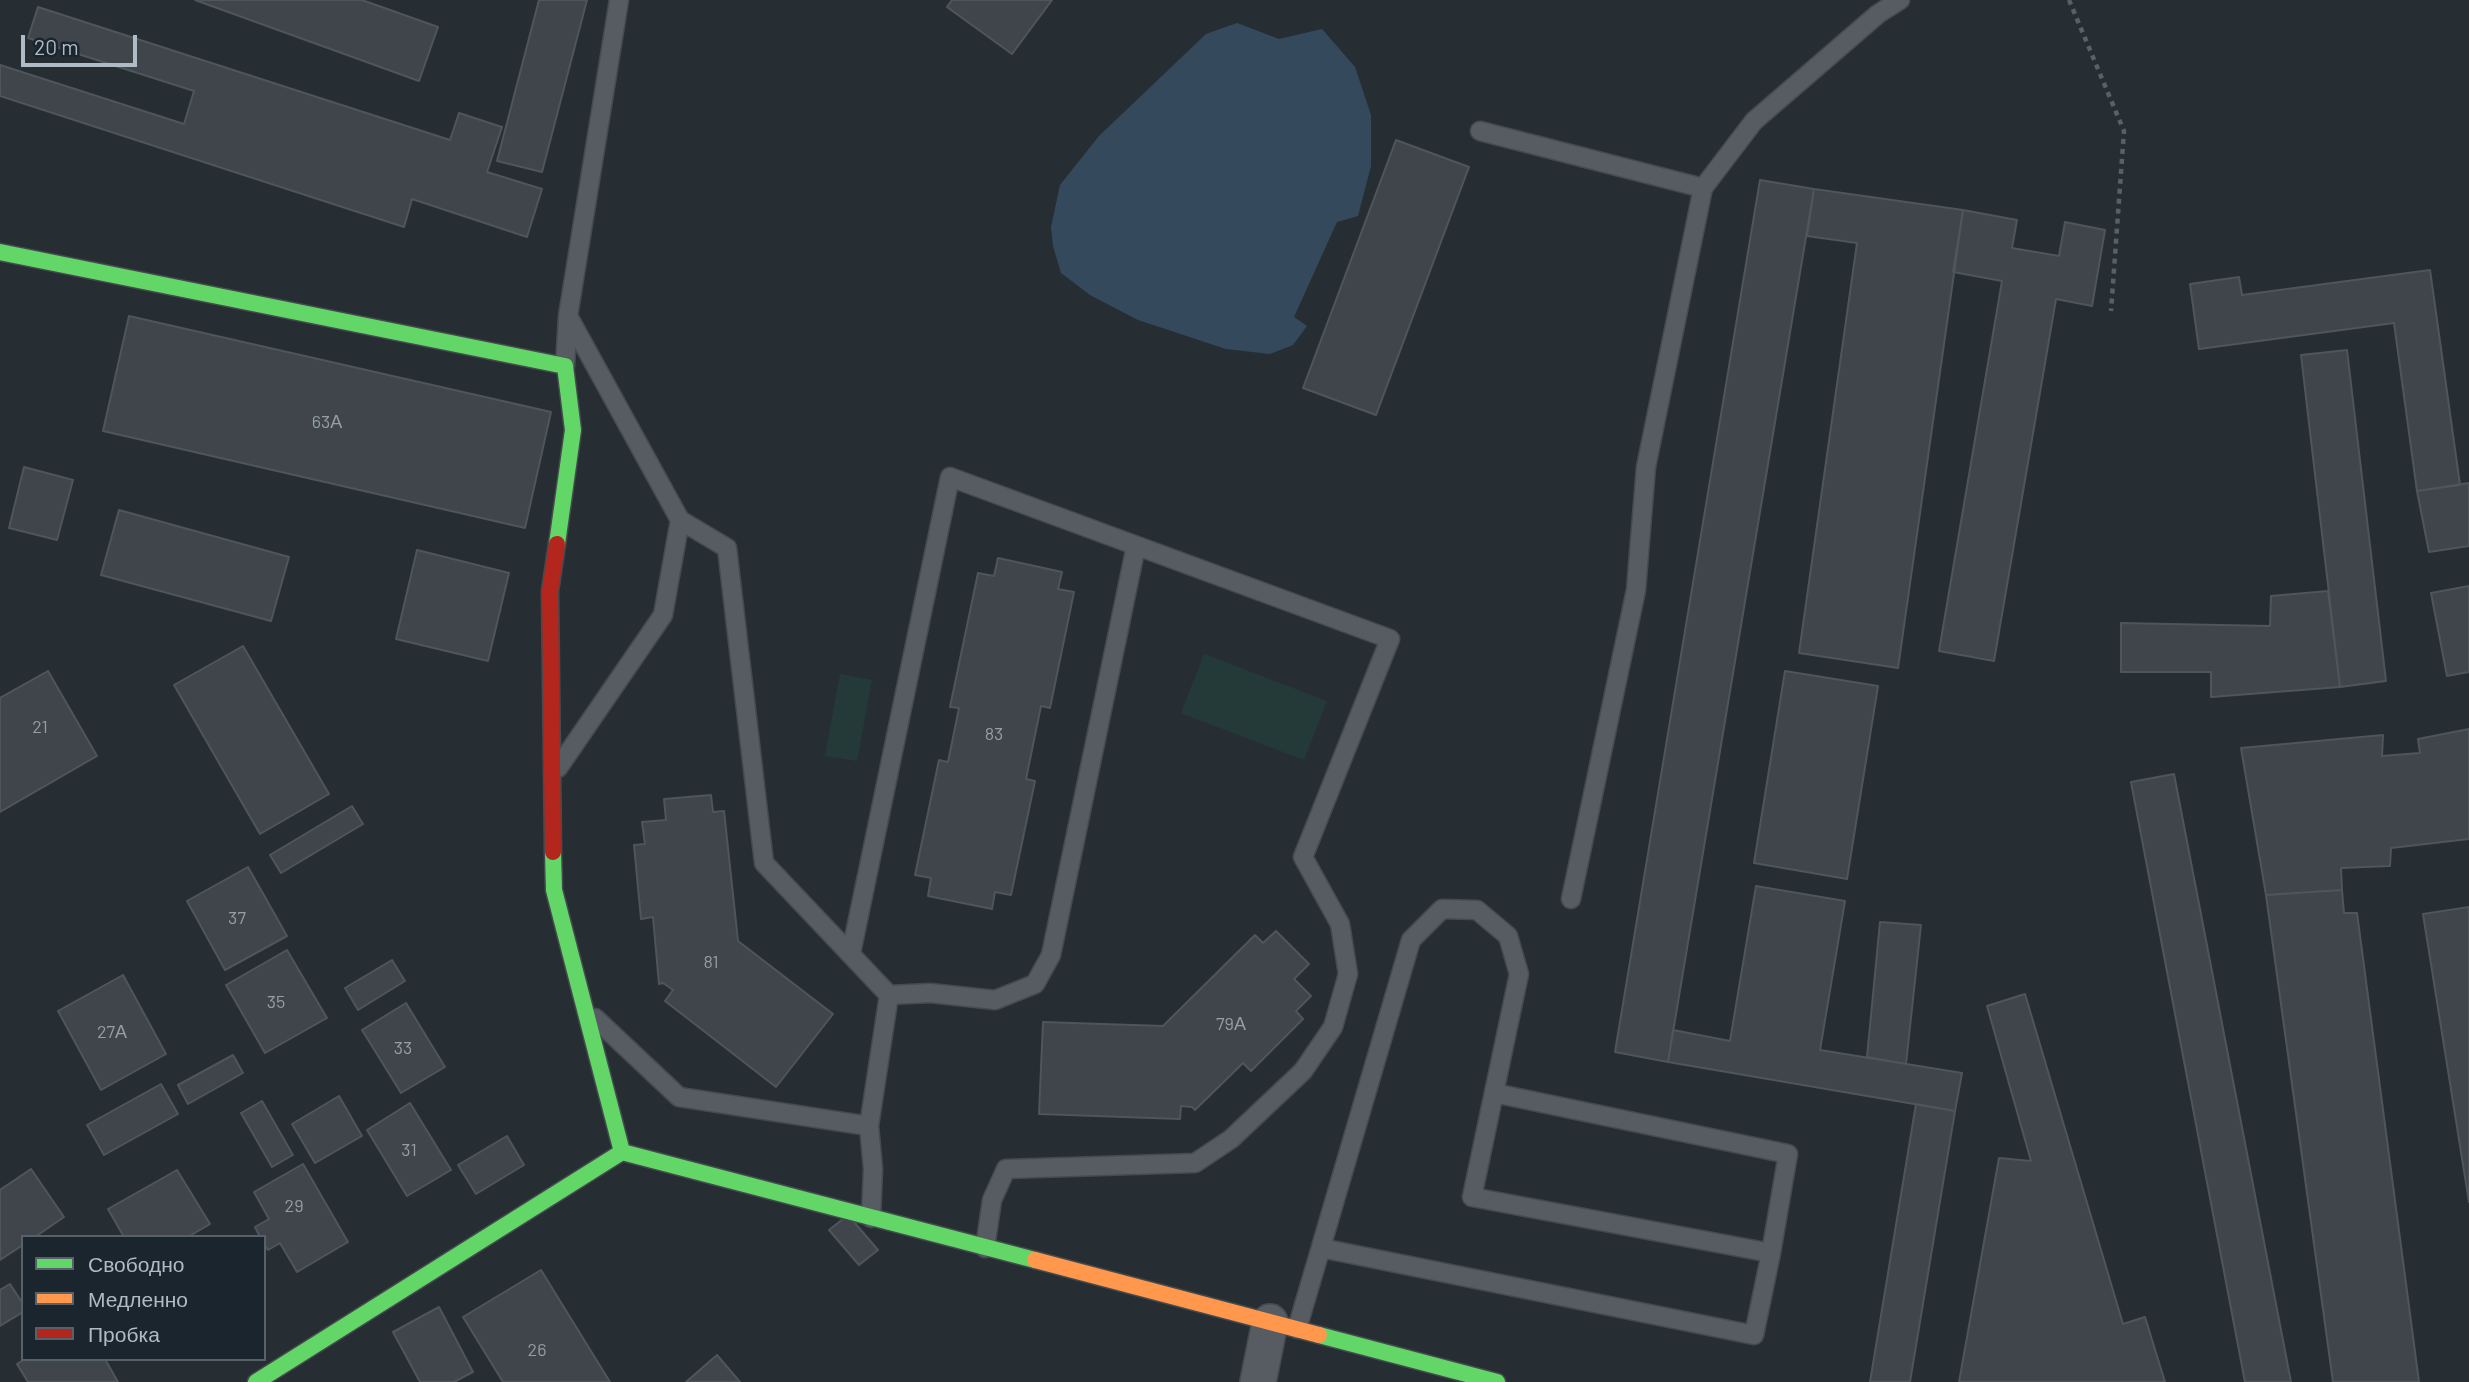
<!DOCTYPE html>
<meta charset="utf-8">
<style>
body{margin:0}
#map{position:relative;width:2469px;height:1382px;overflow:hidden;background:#272e33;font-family:Barlow,sans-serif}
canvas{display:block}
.legend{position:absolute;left:21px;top:1235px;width:245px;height:126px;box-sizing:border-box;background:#1a252e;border:2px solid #56616a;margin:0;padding:9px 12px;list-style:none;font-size:21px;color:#afbbc5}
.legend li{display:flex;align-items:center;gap:14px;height:35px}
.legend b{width:35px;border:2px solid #56616a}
.scale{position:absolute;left:21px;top:35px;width:116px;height:32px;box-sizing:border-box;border:4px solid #afbbc5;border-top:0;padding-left:9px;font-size:21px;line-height:24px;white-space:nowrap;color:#afbbc5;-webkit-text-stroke:5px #1a252e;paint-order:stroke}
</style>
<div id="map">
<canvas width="2469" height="1382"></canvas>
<ul class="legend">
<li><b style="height:9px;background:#63d668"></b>Свободно</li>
<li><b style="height:9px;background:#ff974d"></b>Медленно</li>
<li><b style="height:9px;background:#b3261e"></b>Пробка</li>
</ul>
<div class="scale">20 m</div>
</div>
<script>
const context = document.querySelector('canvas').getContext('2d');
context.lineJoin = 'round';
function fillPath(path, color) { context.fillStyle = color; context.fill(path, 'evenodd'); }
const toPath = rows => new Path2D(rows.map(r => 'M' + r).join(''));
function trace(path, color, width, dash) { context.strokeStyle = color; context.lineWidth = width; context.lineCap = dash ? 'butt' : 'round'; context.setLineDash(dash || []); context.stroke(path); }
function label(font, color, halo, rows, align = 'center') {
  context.font = font + ' Barlow,sans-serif'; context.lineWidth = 7; context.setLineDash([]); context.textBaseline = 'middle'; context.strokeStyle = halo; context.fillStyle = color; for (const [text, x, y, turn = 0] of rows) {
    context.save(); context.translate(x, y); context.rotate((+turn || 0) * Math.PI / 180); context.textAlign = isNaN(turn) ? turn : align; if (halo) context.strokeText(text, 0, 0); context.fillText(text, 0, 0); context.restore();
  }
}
const green = toPath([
 [1204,654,1327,701,1304,760,1181,713],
 [840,674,872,680,857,761,825,756]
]);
const water = toPath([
 [1237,23,1279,39,1322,29,1355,67,1371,115,1371,166,1358,216,1337,222,1294,317,1307,326,1293,345,1270,354,1226,349,1138,320,1090,295,1061,273,1053,246,1051,227,1060,185,1099,136,1206,34]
]);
const building = toPath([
 [195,0,362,0,438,27,419,81,195,0],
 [539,0,587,0,542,172,497,161,539,0],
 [952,0,1052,0,1012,54,947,7,952,0],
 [38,7,450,140,459,113,502,127,487,172,542,189,527,237,412,199,404,227,0,96,0,65,184,124,194,91,28,38,38,7],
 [1396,140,1469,167,1376,415,1303,388,1396,140],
 [1760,180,1814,189,1668,1062,1615,1052,1760,180],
 [1814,189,1963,210,1898,668,1799,653,1857,243,1807,236,1814,189],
 [1963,210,2017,220,2012,248,2059,256,2065,222,2105,230,2092,306,2056,299,1994,661,1939,651,2002,281,1953,272,1963,210],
 [2430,270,2460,485,2417,491,2394,323,2199,349,2190,284,2239,277,2242,295,2430,270],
 [129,316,551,412,525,528,103,431,129,316],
 [2347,350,2386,681,2340,687,2301,355,2347,350],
 [24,467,73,480,57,540,9,528,24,467],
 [2469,483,2469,546,2429,552,2417,491,2469,483],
 [119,510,289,557,271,621,101,575,119,510],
 [417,550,509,573,488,661,396,639,417,550],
 [998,558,1062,572,1058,589,1074,592,1050,708,1041,706,1026,779,1035,781,1011,895,995,892,992,909,928,896,931,878,915,875,939,760,948,762,959,708,950,707,978,573,994,576,998,558],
 [2469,586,2469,672,2447,676,2431,593,2469,586],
 [2328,591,2340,687,2211,697,2211,672,2121,672,2121,623,2270,626,2271,596,2328,591],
 [243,646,329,794,260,834,174,685,243,646],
 [48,671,97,756,0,812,0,698,48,671],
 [1785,671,1878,686,1847,879,1754,863,1785,671],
 [2469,729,2469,839,2391,848,2390,866,2341,868,2342,890,2266,895,2241,748,2383,735,2382,756,2420,753,2418,739,2469,729],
 [2174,774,2291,1382,2245,1382,2131,782,2174,774],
 [711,795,713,812,724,811,738,941,833,1014,776,1087,665,1001,673,990,663,983,659,984,653,917,641,919,634,845,645,844,642,822,666,820,664,799,711,795],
 [352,806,363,824,281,873,270,855,352,806],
 [248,867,287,936,225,970,187,901,248,867],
 [1756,886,1845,901,1820,1050,1962,1073,1955,1111,1668,1062,1673,1030,1730,1041,1756,886],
 [2342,890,2344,913,2357,913,2419,1382,2333,1382,2266,895,2342,890],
 [2469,907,2469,1202,2423,914,2469,907],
 [1880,922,1921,925,1906,1064,1867,1057,1880,922],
 [1276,931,1309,964,1294,979,1311,996,1296,1011,1303,1019,1251,1071,1243,1063,1195,1110,1192,1107,1181,1106,1180,1119,1039,1114,1043,1022,1163,1026,1255,935,1263,943,1276,931],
 [287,950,327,1018,265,1053,226,985,287,950],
 [392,960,405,981,358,1010,345,988,392,960],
 [123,975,166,1054,101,1090,58,1011,123,975],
 [2025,994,2123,1324,2145,1317,2165,1382,1959,1382,1999,1158,2031,1161,1987,1006,2025,994],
 [406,1003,445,1067,401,1093,362,1030,406,1003],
 [233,1055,243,1073,188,1104,178,1085,233,1055],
 [161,1084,178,1114,104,1155,87,1125,161,1084],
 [339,1096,362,1136,315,1163,292,1124,339,1096],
 [262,1101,293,1155,272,1167,241,1113,262,1101],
 [410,1103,451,1170,407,1196,367,1130,410,1103],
 [1916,1104,1955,1111,1910,1382,1870,1382,1916,1104],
 [507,1136,524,1165,476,1194,458,1165,507,1136],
 [303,1164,348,1242,297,1272,280,1243,268,1250,264,1244,264,1237,260,1237,255,1227,269,1219,254,1192,303,1164],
 [31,1169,64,1217,35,1237,23,1237,23,1245,0,1260,0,1190,31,1169],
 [177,1170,210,1224,188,1237,124,1237,108,1209,177,1170],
 [848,1215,878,1250,859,1265,829,1230,848,1215],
 [541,1270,610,1382,503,1382,463,1317,541,1270],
 [10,1284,23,1304,23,1312,0,1326,0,1290,10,1284],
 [439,1307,473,1372,454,1382,420,1382,393,1332,439,1307],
 [717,1355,740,1382,686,1382,717,1355],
 [25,1359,105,1359,118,1382,28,1382,17,1364,25,1359]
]);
const path = toPath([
 [2069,0,2124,131,2111,311]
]);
const lane = toPath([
 [1480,131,1703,188,1754,121,1878,14,1900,0],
 [565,366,568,316,619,0],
 [558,768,663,615,680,520,568,316],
 [1571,899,1636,590,1646,467,1703,188],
 [851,953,950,477,1390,639,1303,857,1340,924,1348,974,1333,1027,1303,1071,1231,1139,1195,1163,1006,1169,992,1200,985,1248],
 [889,995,930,993,995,1000,1035,984,1051,955,1136,546],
 [595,1018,679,1097,869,1126,889,995,764,863,727,548,680,520],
 [869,1126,873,1169,871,1218],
 [1321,1248,1754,1335,1771,1253],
 [1297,1329,1411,940,1442,909,1477,910,1508,936,1519,974,1472,1197,1771,1253,1788,1154,1494,1093]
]);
const street = toPath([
 [1258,1382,1270,1322]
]);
const fast = toPath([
 [0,252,565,366,573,430,557,544],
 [553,852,554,890,622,1152],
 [1319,1335,1497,1382],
 [256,1382,622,1152,1035,1260]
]);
const slow = toPath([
 [1035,1260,1319,1335]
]);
const jam = toPath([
 [553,852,550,591,557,544]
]);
const numberNames = [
 ["63А",327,422],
 ["21",40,727],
 ["83",994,734],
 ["37",237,918],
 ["81",711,962],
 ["35",276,1002],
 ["79А",1231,1024],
 ["27А",112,1032],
 ["33",403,1048],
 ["31",409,1150],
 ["29",294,1206],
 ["26",537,1350]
];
fillPath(green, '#243a39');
fillPath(water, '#344a5c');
fillPath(building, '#3f454a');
trace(building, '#4e565b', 2);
trace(lane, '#444a4e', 21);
trace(street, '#444a4e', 38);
trace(fast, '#444a4e', 19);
trace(slow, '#444a4e', 19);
trace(jam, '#444a4e', 19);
trace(path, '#5a6166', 4.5, [5, 5]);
trace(lane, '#565c61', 18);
trace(street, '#565c61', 35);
trace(fast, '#63d668', 16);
trace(slow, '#ff974d', 16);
trace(jam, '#b3261e', 16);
label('18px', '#939ea6', null, numberNames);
</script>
